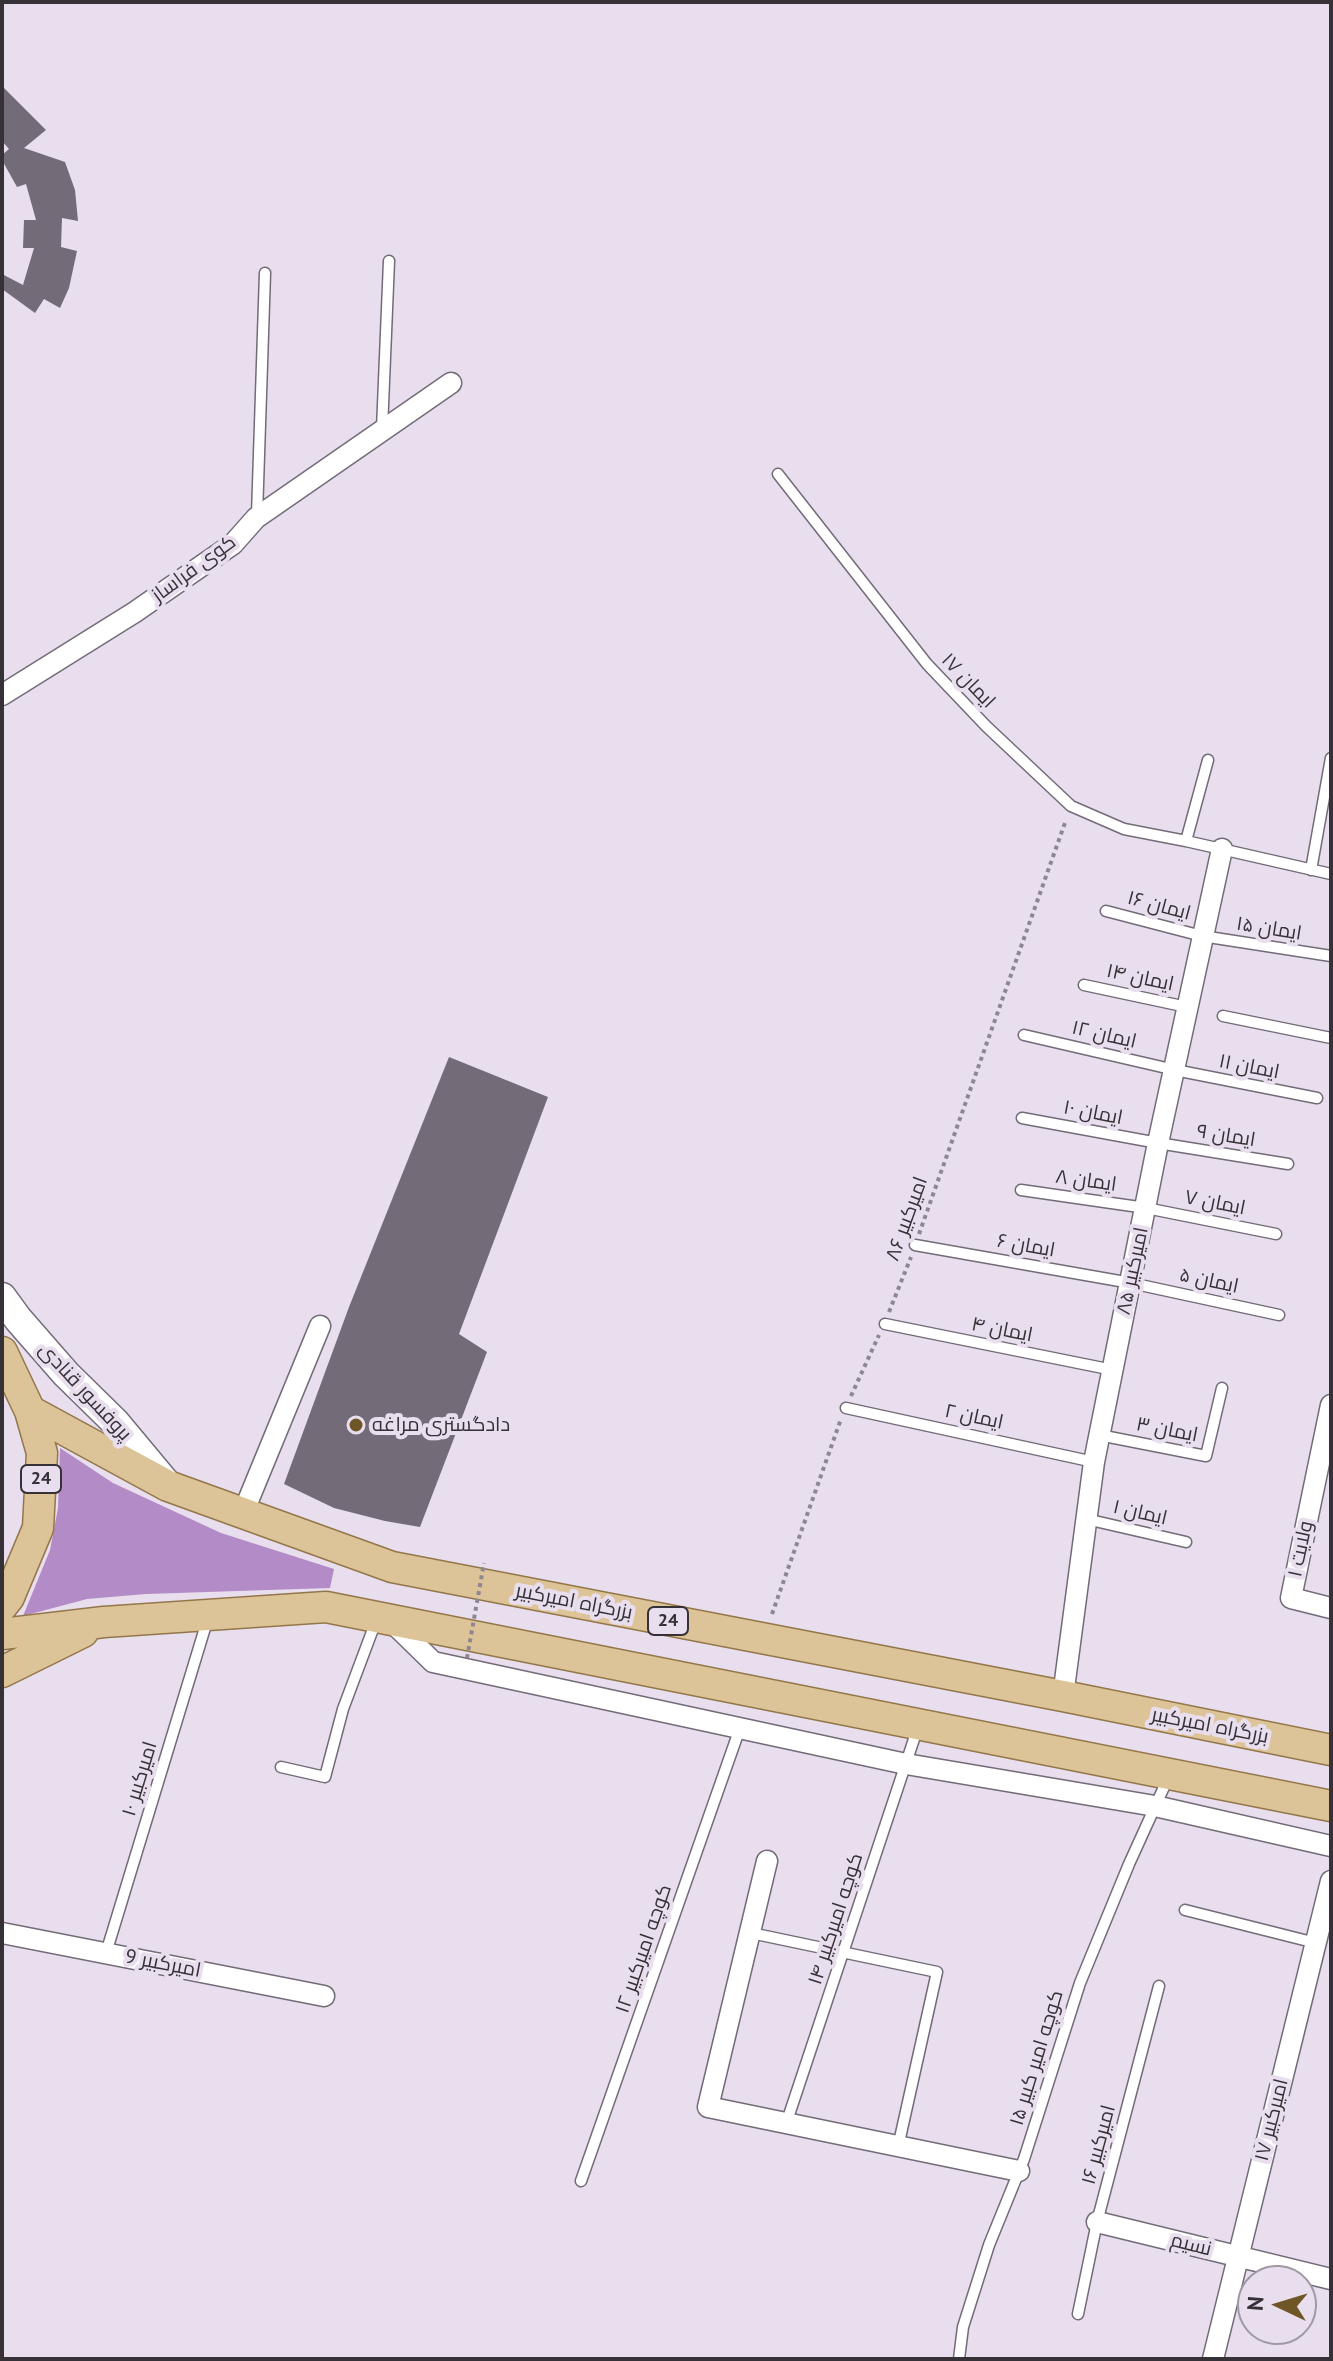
<!DOCTYPE html>
<meta charset="utf-8">
<style>
body{margin:0}
#map{position:relative;width:1333px;height:2361px;overflow:hidden;background:#e8deed;font-family:"PT Sans",sans-serif}
canvas{display:block}
.frame{position:absolute;inset:0;border:4px solid #353136;pointer-events:none}
.north{position:absolute;left:1237px;top:2265px;width:80px;height:80px;box-sizing:border-box;background:#e8deed;border:2px solid #a099a4;border-radius:50%;rotate:274deg;font-size:22px;font-weight:700;line-height:32px;text-align:center;color:#353136}
.north::after{content:'';display:block;margin:auto;width:28px;height:36px;background:#6f5627;clip-path:polygon(50% 0,100% 100%,50% 72%,0 100%)}
</style>
<div id="map">
<canvas width="1333" height="2361"></canvas>
<div class="frame"></div>
<div class="north">N</div>
</div>
<script>
const context = document.querySelector('canvas').getContext('2d');
context.lineJoin = 'round';
function fillPath(path, color) { context.fillStyle = color; context.fill(path, 'evenodd'); }
const toPath = rows => new Path2D(rows.map(r => 'M' + r).join(''));
function trace(path, color, width, dash) { context.strokeStyle = color; context.lineWidth = width; context.lineCap = dash ? 'butt' : 'round'; context.setLineDash(dash || []); context.stroke(path); }
function label(font, color, halo, rows, align = 'center') {
  context.font = font + ' "PT Sans",Cairo,sans-serif'; context.lineWidth = 8; context.setLineDash([]); context.textBaseline = 'middle'; context.strokeStyle = halo; context.fillStyle = color; for (const [text, x, y, turn = 0] of rows) {
    context.save(); context.translate(x, y); context.rotate((+turn || 0) * Math.PI / 180); context.textAlign = isNaN(turn) ? turn : align; if (halo) context.strokeText(text, 0, 0); context.fillText(text, 0, 0); context.restore();
  }
}
const forest = toPath([
 [60,1448,113,1483,221,1533,334,1569,330,1588,146,1594,87,1599,23,1616,50,1550,58,1508]
]);
const building = toPath([
 [2,86,46,130,24,148,65,162,75,190,78,221,62,218,61,247,77,251,69,288,60,308,44,299,35,313,2,289,2,274,23,285,34,248,23,248,24,220,36,220,26,184,17,187,2,160,2,155,9,149,2,141],
 [449,1057,548,1097,459,1334,487,1352,420,1527,385,1521,334,1508,284,1484,349,1307]
]);
const path = toPath([
 [919,1234,1066,820],
 [889,1312,911,1257],
 [851,1396,879,1335],
 [772,1614,841,1419]
]);
const lane = toPath([
 [382,429,389,261],
 [778,474,927,664,986,726,1071,806,1124,829,1186,841,1331,874],
 [257,515,265,273],
 [1186,841,1208,760],
 [1311,870,1331,758],
 [1106,911,1202,936,1331,956],
 [1084,985,1187,1007],
 [1223,1016,1331,1038],
 [1024,1035,1175,1070,1317,1098],
 [1022,1118,1158,1143,1288,1164],
 [1021,1190,1146,1208,1276,1234],
 [915,1245,1131,1283,1279,1315],
 [885,1324,1113,1370],
 [846,1408,1094,1462],
 [1099,1435,1206,1456,1222,1388],
 [1086,1519,1186,1542],
 [281,1767,325,1777,343,1709,376,1621],
 [1185,1910,1316,1943],
 [751,1933,937,1972,898,2147],
 [106,1953,208,1618],
 [786,2124,918,1727],
 [581,2181,740,1728],
 [1078,2314,1097,2222,1159,1986],
 [959,2359,963,2327,989,2245,1024,2159,1080,1983,1129,1864,1169,1776]
]);
const street = toPath([
 [2,695,135,612,233,544,256,518,451,383],
 [1331,1405,1291,1598,1331,1608],
 [243,1513,320,1326],
 [390,1620,433,1662,906,1764,1155,1806,1331,1846],
 [1063,1696,1094,1462,1158,1143,1222,849],
 [767,1861,708,2107,1019,2171],
 [2,1933,324,1996],
 [1097,2222,1331,2279],
 [1213,2359,1331,1881]
]);
const secondary = toPath([
 [2,1297,18,1319,66,1374,115,1422,165,1482]
]);
const primary = toPath([
 [2,1352,30,1411,42,1453,38,1528,9,1597,2,1606],
 [30,1411,168,1486,392,1567,1063,1696,1331,1750],
 [2,1634,104,1622,326,1607,1331,1806],
 [2,1672,83,1632]
]);
const pathBridge = toPath([
 [467,1658,484,1563]
]);
const markers = [
 [356,1425,8,"#6f5627"]
];
const shields = [
 [41,1479,40],
 [668,1621,40]
];
const shieldNames = [
 ["24",41,1479],
 ["24",668,1621]
];
const streetNames = [
 ["کوی فراساز",194,569,-36],
 ["ایمان ۱۷",968,681,46],
 ["ایمان ۱۶",1159,906,15],
 ["ایمان ۱۵",1269,929,9],
 ["ایمان ۱۴",1140,978,12],
 ["ایمان ۱۲",1104,1035,13],
 ["ایمان ۱۱",1249,1067,11],
 ["ایمان ۱۰",1093,1113,11],
 ["ایمان ۹",1226,1136,9],
 ["ایمان ۸",1086,1181,8],
 ["ایمان ۷",1215,1203,11],
 ["امیرکبیر ۸۶",907,1219,-70],
 ["ایمان ۶",1026,1246,10],
 ["امیرکبیر ۸۵",1133,1271,-78],
 ["ایمان ۵",1209,1281,12],
 ["ایمان ۴",1002,1330,11],
 ["پروفسور قنادی",85,1392,47],
 ["ایمان ۲",974,1417,12],
 ["ایمان ۳",1167,1430,11],
 ["ایمان ۱",1140,1513,13],
 ["ولایت ۱",1301,1549,-78],
 ["بزرگراه امیرکبیر",574,1602,11],
 ["بزرگراه امیرکبیر",1210,1726,11],
 ["امیرکبیر ۱۰",140,1779,-73],
 ["کوچه امیرکبیر ۱۴",836,1919,-72],
 ["کوچه امیرکبیر ۱۲",644,1949,-71],
 ["امیرکبیر 9",163,1964,11],
 ["کوچه امیر کبیر ۱۵",1037,2058,-73],
 ["امیرکبیر ۱۷",1272,2120,-76],
 ["امیرکبیر ۱۶",1099,2145,-75],
 ["نسیم",1191,2245,14]
];
const poiNames = [
 ["دادگستری مراغه",372,1425]
];
fillPath(forest, '#b38bc6');
fillPath(building, '#746b78');
trace(lane, '#736b78', 13);
trace(street, '#736b78', 23);
trace(secondary, '#736b78', 31);
trace(primary, '#93774a', 33);
trace(path, '#8e8791', 4, [4, 4]);
trace(lane, '#fff', 10);
trace(street, '#fff', 20);
trace(secondary, '#fff', 28);
trace(primary, '#ddc498', 30);
trace(pathBridge, '#8e8791', 4, [4, 4]);
for (const [x, y, r, color] of markers) { const dot = new Path2D(); dot.arc(x, y, r, 0, 2 * Math.PI); context.fillStyle = color; context.fill(dot); trace(dot, '#e8deed', 3); }
for (const [x, y, w] of shields) { const box = new Path2D(); box.roundRect(x - w / 2, y - 14, w, 28, 6); context.fillStyle = '#e8deed'; context.fill(box); trace(box, '#353136', 2); }
label('bold 18px', '#353136', null, shieldNames);
label('20px', '#353136', '#e8deed', streetNames);
label('20px', '#353136', '#e8deed', poiNames, 'left');
</script>
